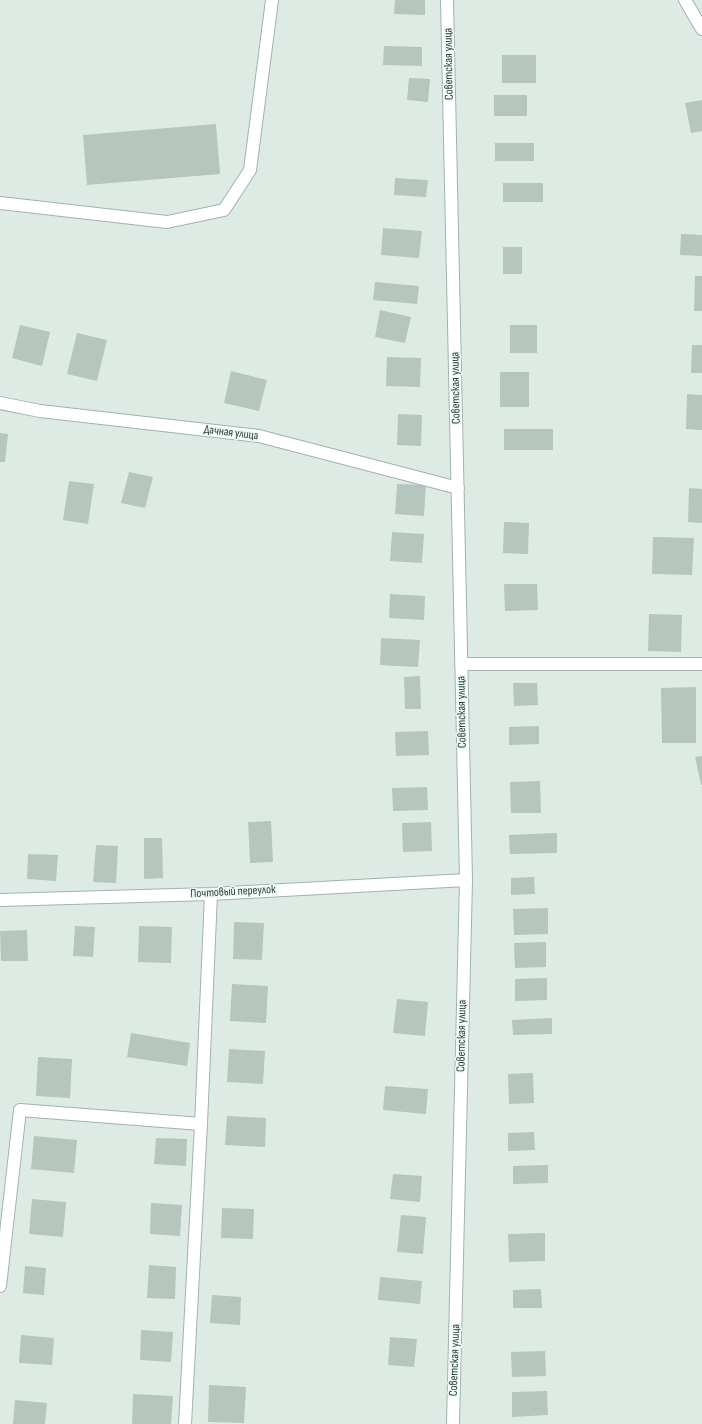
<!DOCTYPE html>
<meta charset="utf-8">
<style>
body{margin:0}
canvas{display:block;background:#deebe5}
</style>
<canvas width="702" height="1424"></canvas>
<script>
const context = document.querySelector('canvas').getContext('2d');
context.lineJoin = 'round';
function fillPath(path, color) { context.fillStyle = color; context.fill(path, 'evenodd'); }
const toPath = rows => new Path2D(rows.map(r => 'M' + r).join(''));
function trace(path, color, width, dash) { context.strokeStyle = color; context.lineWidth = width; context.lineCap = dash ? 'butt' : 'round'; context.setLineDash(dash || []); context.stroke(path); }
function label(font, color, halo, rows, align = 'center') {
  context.font = font + ' "Sofia Sans Condensed",sans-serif'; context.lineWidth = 3; context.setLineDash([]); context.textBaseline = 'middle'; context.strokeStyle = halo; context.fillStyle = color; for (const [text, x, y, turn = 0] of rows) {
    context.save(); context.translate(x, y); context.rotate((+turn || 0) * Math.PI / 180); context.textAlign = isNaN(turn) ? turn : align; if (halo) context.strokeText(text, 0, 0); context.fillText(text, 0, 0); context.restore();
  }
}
const building = toPath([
 [395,0,425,0,425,15,394,14],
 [384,46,422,47,422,66,383,65],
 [502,55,536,55,536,83,502,83],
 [409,78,430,79,428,102,407,100],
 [494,95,527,95,527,116,494,116],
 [702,100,702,131,691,133,685,103],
 [216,124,220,174,87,185,83,135],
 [495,143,534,143,534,161,495,161],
 [395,178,428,180,426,197,394,195],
 [503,183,543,183,543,202,503,202],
 [383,228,422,231,419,258,381,255],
 [681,234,702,235,702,256,680,255],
 [503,247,522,247,522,274,503,274],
 [695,276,702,276,702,311,694,311],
 [375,282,419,286,417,304,373,300],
 [380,310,411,317,405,343,375,337],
 [20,325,50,332,42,366,12,358],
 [510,325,537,325,537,353,510,353],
 [77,333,107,340,97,381,67,374],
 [692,345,702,345,702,373,691,373],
 [387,357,421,358,420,387,386,386],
 [231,371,267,380,259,411,224,403],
 [500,372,529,372,529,407,500,407],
 [687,394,702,395,702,430,686,429],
 [398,414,422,415,421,446,397,445],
 [504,429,553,429,553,450,504,450],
 [0,433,8,434,5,462,0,462],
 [129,472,153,477,145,508,121,503],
 [69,481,94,484,88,524,63,520],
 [397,484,426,485,424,516,395,514],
 [689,488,702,489,702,523,688,522],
 [504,522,529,523,528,554,503,553],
 [392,532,424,534,422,563,390,561],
 [653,537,694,538,692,575,652,574],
 [504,584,537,584,538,610,505,611],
 [390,594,425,596,424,620,389,618],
 [649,614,682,615,681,652,648,651],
 [381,638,420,640,418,667,380,665],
 [420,676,421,709,405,709,404,677],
 [513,683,537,683,538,705,514,706],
 [696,687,696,743,662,743,661,688],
 [539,726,539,744,509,745,509,727],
 [428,731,429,755,396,756,395,732],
 [702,756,702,785,701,785,695,757],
 [540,781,541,813,511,813,510,782],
 [427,787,428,810,393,811,392,788],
 [271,821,273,862,250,863,248,822],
 [431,822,432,851,403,852,402,823],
 [557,833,557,853,510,854,509,835],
 [144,838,162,838,163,878,144,879],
 [96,845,118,846,116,883,93,882],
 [28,854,58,855,56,881,27,879],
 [534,877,535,894,511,895,511,878],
 [548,908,548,934,514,935,513,909],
 [234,922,264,923,262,960,233,959],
 [75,926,95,927,93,957,73,956],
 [139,926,172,927,171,963,138,962],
 [27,930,28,961,1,961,0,931],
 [546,942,546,967,515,968,514,943],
 [547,978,547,1000,515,1001,515,979],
 [232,984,268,986,266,1023,230,1021],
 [397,999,428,1002,425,1036,393,1033],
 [552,1018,552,1034,513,1035,512,1020],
 [131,1033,190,1043,187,1066,127,1057],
 [229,1049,265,1051,263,1084,227,1082],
 [38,1057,72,1059,70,1098,36,1096],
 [533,1073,534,1103,509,1104,508,1074],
 [385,1086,428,1089,426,1114,383,1110],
 [227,1116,266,1118,265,1147,225,1145],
 [534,1132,535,1150,508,1151,508,1133],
 [34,1136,77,1140,74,1173,31,1169],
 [156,1138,187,1139,186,1166,154,1164],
 [548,1165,548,1183,513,1184,513,1166],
 [393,1174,422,1176,420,1202,390,1199],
 [32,1199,66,1202,63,1237,29,1234],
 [151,1203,182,1205,180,1236,150,1234],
 [222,1208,254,1209,253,1239,221,1238],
 [401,1215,426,1217,423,1254,397,1252],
 [545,1233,545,1261,509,1262,508,1234],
 [149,1265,176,1267,175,1299,147,1298],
 [25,1266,46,1268,44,1295,23,1293],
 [380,1277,422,1281,420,1304,378,1300],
 [541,1289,542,1308,513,1308,513,1290],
 [212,1295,241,1297,240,1325,210,1323],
 [141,1330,173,1332,171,1362,140,1360],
 [21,1335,54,1338,52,1365,19,1363],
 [390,1337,417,1339,414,1367,388,1365],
 [545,1351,546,1376,512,1377,511,1352],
 [209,1385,246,1387,244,1423,208,1422],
 [547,1391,548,1415,512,1417,512,1392],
 [133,1394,173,1396,171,1424,132,1424],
 [15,1400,47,1403,45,1424,13,1424]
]);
const minor = toPath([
 [447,0,466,880,453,1424],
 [685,0,702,29],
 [0,203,167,222,224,210,250,170,272,0],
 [0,403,40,411,259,436,458,488],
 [461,664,702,664],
 [0,900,211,894,466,880],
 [0,1286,20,1110,201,1124],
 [185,1424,201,1124,211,894]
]);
const streetNames = [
 ["Советская улица",449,64,-91],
 ["Советская улица",456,388,-91],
 ["Дачная улица",231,433,7],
 ["Советская улица",462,712,-91],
 ["Почтовый переулок",233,892,-3],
 ["Советская улица",462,1036,-89],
 ["Советская улица",455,1360,-88]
];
fillPath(building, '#b4c6bd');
trace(minor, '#a1b3ac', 14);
trace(minor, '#fff', 12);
label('12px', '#1f3c32', '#eff8f3', streetNames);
</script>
